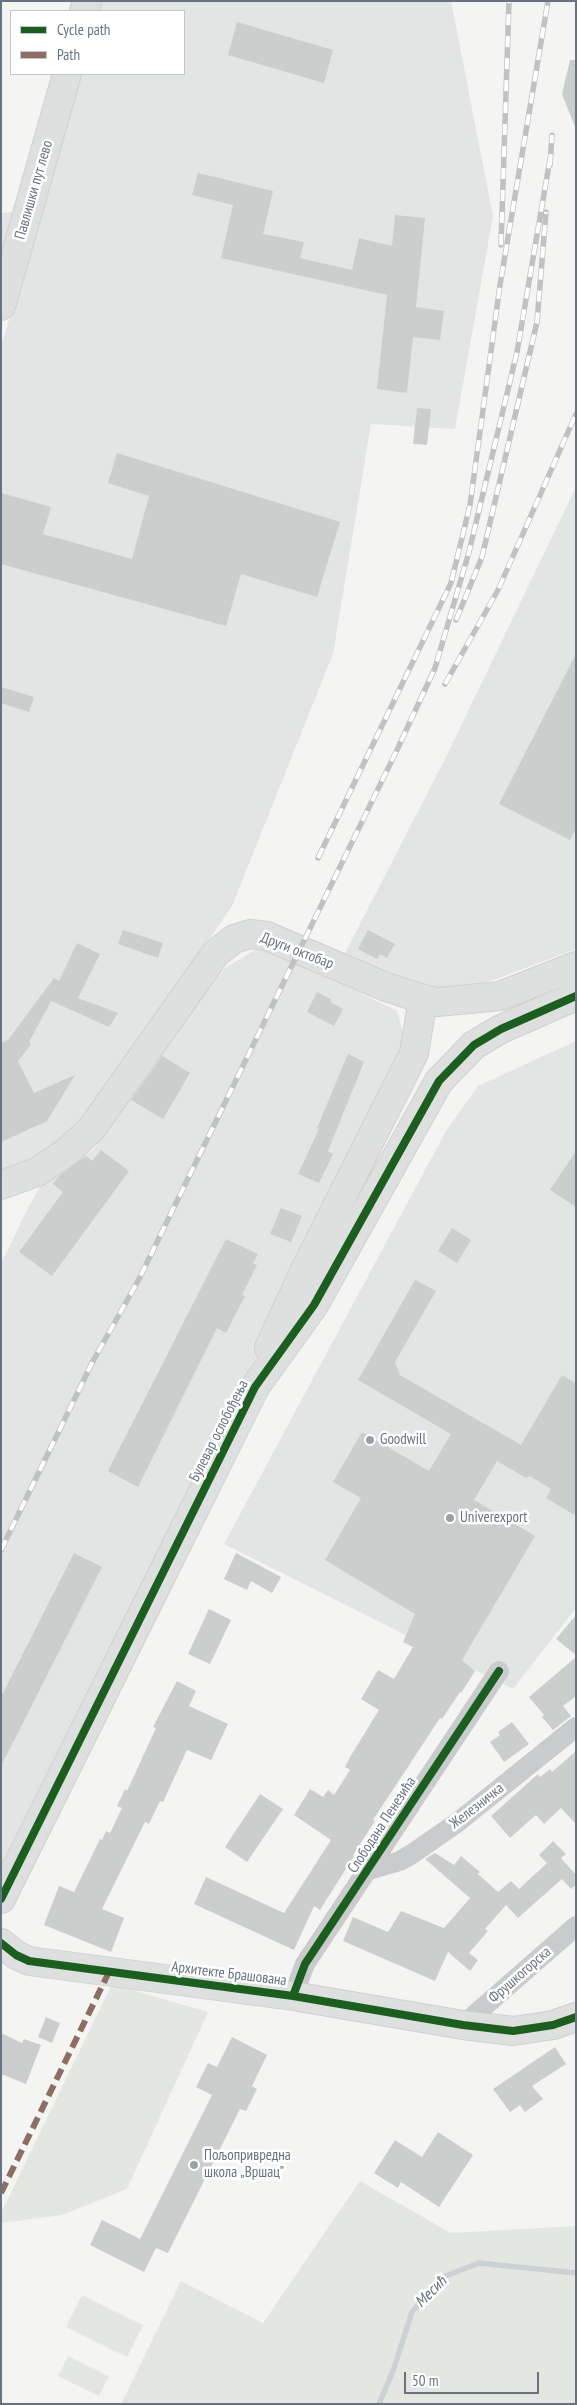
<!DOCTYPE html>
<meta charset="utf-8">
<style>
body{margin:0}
#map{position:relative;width:577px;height:2405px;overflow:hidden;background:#f4f4f3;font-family:"PT Sans Narrow",sans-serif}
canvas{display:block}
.frame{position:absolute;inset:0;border:2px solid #667381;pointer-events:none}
.legend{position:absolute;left:10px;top:10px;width:175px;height:65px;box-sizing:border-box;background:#fff;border:1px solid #c2c7cd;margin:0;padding:6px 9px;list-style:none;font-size:15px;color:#667381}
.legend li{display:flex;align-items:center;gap:10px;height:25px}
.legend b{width:25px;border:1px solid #c2c7cd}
.scale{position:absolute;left:404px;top:2372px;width:135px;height:22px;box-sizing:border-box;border:2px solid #667381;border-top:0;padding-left:6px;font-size:15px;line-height:18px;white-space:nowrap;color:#667381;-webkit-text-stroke:4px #fff;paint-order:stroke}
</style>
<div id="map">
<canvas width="577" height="2405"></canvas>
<div class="frame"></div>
<ul class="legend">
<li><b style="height:6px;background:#1b5e20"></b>Cycle path</li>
<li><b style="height:6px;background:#8d6e63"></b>Path</li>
</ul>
<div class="scale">50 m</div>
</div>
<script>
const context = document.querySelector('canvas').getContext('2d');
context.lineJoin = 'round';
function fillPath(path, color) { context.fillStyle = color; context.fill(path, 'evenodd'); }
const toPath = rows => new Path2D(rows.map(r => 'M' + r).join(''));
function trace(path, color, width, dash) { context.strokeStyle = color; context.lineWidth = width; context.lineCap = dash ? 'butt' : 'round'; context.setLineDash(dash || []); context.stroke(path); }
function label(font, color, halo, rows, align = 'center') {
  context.font = font + ' "PT Sans Narrow",sans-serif'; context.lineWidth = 5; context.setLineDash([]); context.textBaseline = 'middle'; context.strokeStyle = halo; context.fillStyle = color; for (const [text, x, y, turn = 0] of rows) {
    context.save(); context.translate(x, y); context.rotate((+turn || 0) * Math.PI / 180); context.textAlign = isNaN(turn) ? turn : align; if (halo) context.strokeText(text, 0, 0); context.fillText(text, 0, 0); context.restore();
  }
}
const built = toPath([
 [102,1,451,1,493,216,455,429,371,424,333,654,232,906,75,1134,29,1160,1,1171,1,347,81,74,184,74,184,11,99,11],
 [13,212,1,258,1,213],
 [576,487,576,949,472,988,426,989,345,953,446,757],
 [264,945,397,1011,408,1051,41,1795,1,1885,1,1264,26,1212,42,1183,93,1150,181,1023,225,968],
 [576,1041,576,1608,513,1689,224,1544,446,1131,478,1086]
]);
const green = toPath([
 [112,1984,208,2012,127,2189,62,2215,1,2223,1,2213],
 [360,2181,451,2233,576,2226,576,2404,121,2404,181,2281,263,2323],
 [82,2295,143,2325,127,2357,66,2327],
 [68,2356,109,2376,99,2396,58,2376]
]);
const stream = toPath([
 [379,2404,393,2371,412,2312,443,2277,479,2263,576,2273]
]);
const building = toPath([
 [237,22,333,50,324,83,228,55],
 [570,60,576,60,575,127,562,94],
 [198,173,273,191,263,234,304,242,300,258,352,270,359,238,392,246,395,215,425,218,416,307,444,311,440,340,413,337,407,393,377,389,387,295,221,258,233,205,192,195],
 [417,408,431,409,427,445,413,444],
 [117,453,340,522,317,597,241,574,226,626,1,564,1,493,51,507,43,534,132,559,149,496,108,483],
 [576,654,576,828,570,840,499,804],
 [1,687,34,697,29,712,1,703],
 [123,930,163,943,158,958,118,944],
 [368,930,395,944,387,958,380,954,377,959,358,949],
 [77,943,100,954,78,998,118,1013,109,1027,51,1001,29,1042,31,1044,18,1061,34,1093,75,1075,47,1121,1,1142,1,1043,8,1040,54,978,59,981],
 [317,992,331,999,330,1002,343,1009,334,1026,307,1012],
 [348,1054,364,1062,328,1151,333,1154,319,1183,298,1174,319,1129,317,1128],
 [162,1056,190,1073,163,1119,131,1100],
 [101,1150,129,1171,52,1276,19,1252,63,1192,53,1184,59,1176,86,1156,92,1161],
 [576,1151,576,1207,550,1190],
 [281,1208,302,1216,291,1242,270,1234],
 [452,1228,471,1240,457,1263,438,1251],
 [226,1239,258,1254,253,1263,257,1265,242,1295,245,1296,226,1333,217,1328,138,1487,108,1471],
 [415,1280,436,1291,395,1362,400,1375,521,1445,562,1375,576,1383,576,1516,546,1498,551,1489,530,1476,526,1478,497,1461,474,1500,535,1536,462,1660,475,1671,461,1693,460,1692,442,1719,440,1718,373,1820,375,1821,353,1855,354,1856,320,1910,314,1906,294,1950,194,1904,206,1877,284,1913,331,1840,294,1815,310,1789,323,1797,328,1790,334,1795,350,1770,345,1767,350,1757,379,1710,361,1699,378,1670,394,1679,413,1647,403,1642,415,1614,325,1560,361,1498,333,1482,362,1432,429,1471,451,1434,358,1380],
 [74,1553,102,1567,1,1766,1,1697],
 [236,1553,281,1577,272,1593,251,1581,247,1590,224,1579],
 [209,1609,231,1620,210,1664,188,1654],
 [576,1615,576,1655,556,1639],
 [576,1657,576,1696,563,1706,571,1716,553,1730,542,1717,544,1715,529,1697],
 [177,1681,196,1691,189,1706,228,1724,211,1760,187,1750,163,1802,160,1801,149,1824,145,1822,102,1909,124,1918,111,1952,44,1925,59,1886,74,1892,100,1839,102,1840,106,1831,110,1833,122,1808,117,1806,125,1789,127,1791,156,1728,153,1727],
 [512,1722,529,1744,504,1762,490,1742,500,1735,498,1732],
 [576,1751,576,1824,561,1808,544,1824,536,1815,510,1838,491,1816,538,1774,540,1777,550,1769,552,1772],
 [260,1794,283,1809,247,1862,225,1847],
 [553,1841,566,1854,561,1858,576,1875,576,1885,571,1889,562,1879,518,1918,506,1905,485,1929,488,1931,469,1953,478,1960,470,1971,448,1952,435,1981,343,1941,353,1917,388,1932,401,1911,444,1928,470,1898,425,1859,435,1853,454,1865,461,1856,480,1872,478,1874,498,1892,511,1881,519,1889,547,1863,539,1855],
 [46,2017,60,2023,52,2043,38,2037],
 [1,2033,22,2043,24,2039,41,2045,26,2084,1,2074],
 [232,2037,267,2055,252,2086,257,2089,246,2111,240,2109,168,2253,156,2248,144,2272,90,2245,102,2220,140,2239,212,2095,196,2087,208,2063,217,2067],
 [555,2047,566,2064,532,2086,543,2099,525,2112,520,2105,510,2112,493,2089],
 [438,2132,473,2155,439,2207,401,2182,398,2188,374,2173,395,2140,422,2157]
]);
const street = toPath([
 [369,1870,400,1861,412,1854,458,1822,576,1727],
 [293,1996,305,1964,499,1671],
 [463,2025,576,1926]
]);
const secondary = toPath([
 [84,11,87,1],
 [1,306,67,74],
 [1,1185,37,1172,68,1151,92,1128,216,953,234,939,250,934,267,936,386,987,423,999,438,1002,500,996,576,966],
 [269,1348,305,1270,414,1053,423,999],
 [1,1899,255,1387,314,1305,439,1081,474,1045,501,1029,576,996],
 [1,1943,16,1955,29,1961,293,1996,463,2025,513,2031,553,2025,576,2017]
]);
const rail = toPath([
 [550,165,552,135],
 [501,245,509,1],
 [456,620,482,557,537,322,546,212],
 [445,684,498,590,576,414],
 [318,858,451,583,470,505,500,285,548,1],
 [1,1550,93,1361,138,1281,397,750,435,668,469,552,517,352,550,159]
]);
const quiet = toPath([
 [1,2193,109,1972]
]);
const cycleway = toPath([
 [1,1899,255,1387,314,1305,439,1081,474,1045,501,1029,576,996],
 [1,1943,16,1955,29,1961,293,1996,463,2025,513,2031,553,2025,576,2017],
 [293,1996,305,1964,499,1671]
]);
const markers = [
 [370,1440,5,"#98a0a9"],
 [450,1518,5,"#98a0a9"],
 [194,2165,5,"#98a0a9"]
];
const streetNames = [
 ["Павлишки пут лево",34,190,-74],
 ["Други октобар",297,951,21],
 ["Булевар ослобођења",219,1431,-63],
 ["Железничка",477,1806,-38],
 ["Слободана Пенезића",382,1825,-57],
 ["Архитекте Брашована",229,1974,7],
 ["Фрушкогорска",520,1975,-41]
];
const poiNames = [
 ["Goodwill",380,1440],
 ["Univerexport",460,1518],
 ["Пољопривредна",204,2156],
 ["школа „Вршац”",204,2173]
];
const waterNames = [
 ["Месић",431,2292,-45]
];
fillPath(built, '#e3e4e4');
fillPath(green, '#e4e7e1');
trace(stream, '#cbd2d5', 5.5);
fillPath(building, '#cccece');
trace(secondary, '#d0d0d1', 30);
trace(street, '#cacbcc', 20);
trace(secondary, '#dedfdf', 28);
trace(rail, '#c0c1c2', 5.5);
trace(rail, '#fff', 4, [11]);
trace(quiet, '#8d6e63', 6, [12, 6]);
trace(cycleway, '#1b5e20', 8);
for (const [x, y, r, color] of markers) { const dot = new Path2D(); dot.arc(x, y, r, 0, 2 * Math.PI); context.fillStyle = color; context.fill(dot); trace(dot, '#fff', 2); }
label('15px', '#667381', '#fff', streetNames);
label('15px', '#667381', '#fff', poiNames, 'left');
label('italic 16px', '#62747e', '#fff', waterNames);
</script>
